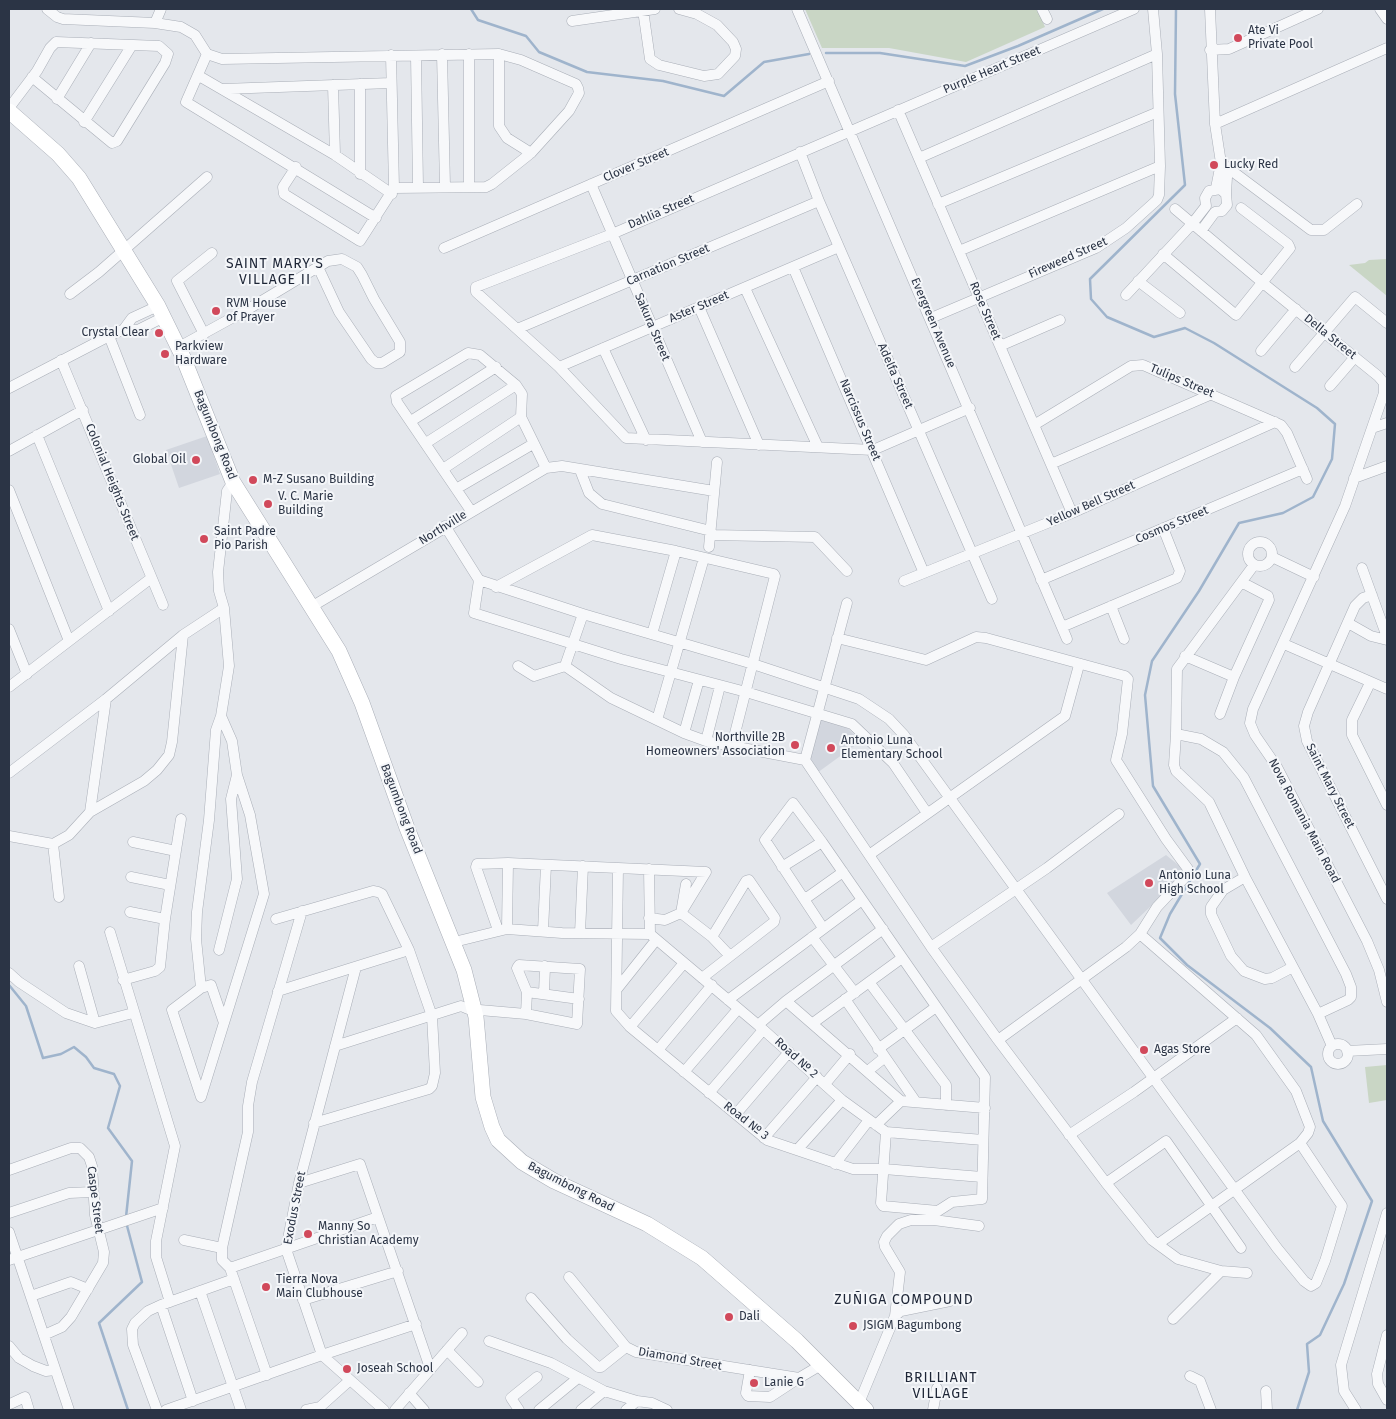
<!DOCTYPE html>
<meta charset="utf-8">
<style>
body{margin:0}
#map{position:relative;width:1396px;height:1419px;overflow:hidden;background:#e4e7ec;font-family:"Fira Sans",sans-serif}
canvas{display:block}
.frame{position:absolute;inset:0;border:10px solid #2b3445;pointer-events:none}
</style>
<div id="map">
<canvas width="1396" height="1419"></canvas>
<div class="frame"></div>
</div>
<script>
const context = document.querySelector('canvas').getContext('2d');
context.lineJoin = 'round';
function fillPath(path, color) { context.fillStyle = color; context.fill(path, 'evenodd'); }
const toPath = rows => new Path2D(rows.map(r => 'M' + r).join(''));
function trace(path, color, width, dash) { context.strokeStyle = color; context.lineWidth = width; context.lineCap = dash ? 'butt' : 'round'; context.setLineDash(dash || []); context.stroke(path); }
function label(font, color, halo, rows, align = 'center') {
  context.font = font + ' "Fira Sans",sans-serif'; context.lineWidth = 4; context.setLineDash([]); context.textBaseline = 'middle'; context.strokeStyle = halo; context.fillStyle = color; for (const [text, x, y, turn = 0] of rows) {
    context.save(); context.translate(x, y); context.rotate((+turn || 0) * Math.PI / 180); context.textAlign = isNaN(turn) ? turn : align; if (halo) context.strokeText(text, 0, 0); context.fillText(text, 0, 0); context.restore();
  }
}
const built = toPath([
 [207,436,220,474,179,488,166,450],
 [819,718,845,726,861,741,817,773,809,755],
 [1166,855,1187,872,1131,925,1107,893]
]);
const green = toPath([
 [805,9,1037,9,1045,27,966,62,889,48,822,48],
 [1387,259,1387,296,1349,265,1365,263,1369,260],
 [1387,1065,1387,1100,1369,1103,1365,1067]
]);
const stream = toPath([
 [471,9,478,20,526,36,539,52,587,72,663,81,724,96,764,62,809,54],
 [1176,9,1175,94,1185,185,1090,279,1091,299,1107,317,1154,337,1185,328,1214,343,1317,408,1335,424,1332,459,1313,497,1283,513,1239,523,1199,591,1152,661,1145,695,1153,786,1200,864,1170,914,1160,938,1187,965,1270,1028,1311,1067,1323,1121,1372,1201,1344,1284,1320,1335,1307,1344,1309,1372,1297,1410],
 [826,53,880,53,965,66,1018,46,1103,9],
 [9,985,26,1006,43,1058,61,1054,74,1047,86,1057,94,1068,114,1074,120,1086,108,1128,132,1161,126,1217],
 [126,1222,142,1282,99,1323,128,1410]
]);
const minor = toPath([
 [47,9,57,17,63,19,155,23,181,27,195,35,207,54,186,102,376,218],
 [797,9,1067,639],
 [1042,9,1047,19],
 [1210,9,1215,124,1221,163,1227,177,1226,194],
 [1380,9,1387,19],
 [643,10,650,59,659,65,704,76,718,74,735,56,736,49,733,42,717,25,697,14,679,9],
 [572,21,655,9],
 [155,23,161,9],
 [1210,50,1229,49,1318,9],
 [207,54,222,59,499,54,521,60,576,84,578,88,579,93,569,111,531,153,492,184,486,187,394,188],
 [442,54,445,186],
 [469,54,469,186],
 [499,54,499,126,507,138,531,153],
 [416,56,418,187],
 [199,76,335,155,392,194],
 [360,84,360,174],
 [333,85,335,155],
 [223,89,391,83],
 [57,99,91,43],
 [9,108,37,71,50,48,56,42,159,46,168,54,165,63,117,141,112,143,32,77],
 [898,110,1072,513],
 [84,122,132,45],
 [1215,124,1387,48],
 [800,152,819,201,992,599],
 [919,158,1157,54],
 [1224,165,1311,230,1324,230,1357,204],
 [296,167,283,187,284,194,360,241,394,188,391,55],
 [591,184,702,442],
 [1216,188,1221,163],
 [938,204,1158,112],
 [1175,209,1263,283,1378,376,1384,383,1384,393,1345,506,1253,709,1250,723,1255,735,1277,767,1367,941,1379,970,1387,1002],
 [444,248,829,81],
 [959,251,1160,166],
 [1163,254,1236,315,1290,248,1288,244,1241,208],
 [793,267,924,573],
 [1138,281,1180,313],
 [745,288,818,447],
 [70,294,99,272,207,177],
 [1126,295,1192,224,1206,206,1205,198,1209,191,1220,189,1226,194,1227,205,1222,211,1215,212,1201,231],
 [699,307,759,445],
 [931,318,1096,248,1126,228,1157,200,1159,195,1160,166,1157,54,1153,9],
 [124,329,132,318,158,306],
 [517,329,819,201],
 [204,334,177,281,212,253],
 [109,336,140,415],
 [1000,346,1060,320],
 [179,347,250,308,318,267,328,261,342,259,357,267,362,275,374,299,400,342,400,352,382,363,376,363,371,359,339,312,318,267],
 [603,348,646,440],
 [1261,351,1296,309],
 [61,360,163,605],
 [559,367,839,247],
 [1295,367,1355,297,1387,323],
 [1330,386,1355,357],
 [9,388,109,336,124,329,138,330,164,317],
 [970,408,873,450,626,438,559,367,476,292,476,287,612,234,1134,9],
 [411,421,496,367],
 [1034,425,1131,366,1143,365,1281,425,1287,433,1307,479],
 [1372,428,1387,423],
 [37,435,109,611],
 [426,443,516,385],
 [9,451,83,410],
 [1051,464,1212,394],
 [443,469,521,417],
 [580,470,589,493,602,504,711,531],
 [1354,478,1387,466],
 [456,489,533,444],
 [9,490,69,641],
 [471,511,397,402,396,396,468,353,480,355,516,385,522,394,521,417,546,468],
 [445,526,479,580,583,614,753,664,859,699,889,719,904,735,1277,1248,1304,1281,1311,1286,1316,1283,1325,1261,1342,1206,1300,1143],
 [711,535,815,537,847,571],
 '1248 554a12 12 0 1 1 24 0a12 12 0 1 1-24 0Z',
 [709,547,717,462],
 [1272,557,1314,577],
 [1362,568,1387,637],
 [479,580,474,613,621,659,746,692,852,724,893,763,927,813],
 [1041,580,1303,469],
 [904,581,1072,513,1275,422],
 [496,587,592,535,676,551,774,574,775,576,732,745],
 [1372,595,1363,598,1355,606,1308,712,1304,726,1307,741,1387,899],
 [1111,606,1124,639],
 [311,607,546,468,562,466,714,491],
 [1348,623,1371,636,1387,640],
 [1062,627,1177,578,1180,571,1163,528],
 [9,629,27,674],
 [652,634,676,551],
 [837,638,926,660,976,637,986,638,1125,676,1128,679,1122,734,1116,760,1166,839,1188,869,1188,874,1157,907,1140,934,1256,1035,1296,1091,1310,1127,1308,1133,1300,1143,1158,1244],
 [1284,644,1387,689],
 [1185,656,1234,677],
 [518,666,534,676,565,666,611,698,684,733,706,741,805,760,931,947,998,1040,1106,1183,1152,1240,1178,1259,1221,1271,1247,1273],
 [565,666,583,614],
 [1370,683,1352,720,1352,735,1387,805],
 [9,687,150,579],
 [1220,714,1234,677,1269,600,1268,596,1243,583],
 [657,720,704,558],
 [684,733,699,680],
 [1176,734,1201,739,1223,752,1244,778,1346,974,1351,987,1351,997,1348,1000,1318,1014,1245,877,1209,802,1176,771,1174,765,1176,734],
 [1176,734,1177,669,1254,565],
 [706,741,720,686],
 [805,760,847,603],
 [9,773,106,699,183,635,224,608],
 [90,812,106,699],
 [9,836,53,844,69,835,90,812,144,781,157,770,169,755,172,742,183,635],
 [133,842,176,851],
 [53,844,59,897],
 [869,855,1065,716,1079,665],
 [782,867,822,842],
 [618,868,616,1011,630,1027,767,1140,853,1169,884,1169,982,1177],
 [649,869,650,934],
 [131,877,170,885],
 [1245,877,1223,890,1211,907,1211,914,1231,956,1244,971,1265,979,1272,978,1293,967],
 [686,884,681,913,712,937,730,956],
 [805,899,843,872],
 [130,912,165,919],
 [276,919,373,891,378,892,382,894,409,950,432,1016,435,1073,432,1086,429,1089,314,1123],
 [823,928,765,840,793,803,822,842,985,1077,982,1199,952,1202,938,1211,883,1206,881,1203,886,1132],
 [507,929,508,863],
 [498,930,476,867,477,864,508,863,706,872,681,913,665,920,649,918],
 [543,931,546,865],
 [110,932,175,1146,156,1241,156,1257,170,1302],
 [580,933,583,866],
 [650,934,758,1025,842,1100,886,1132],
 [812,937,855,993],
 [454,942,507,929,562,933,650,934],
 [931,947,1047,868,1119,814],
 [219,950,237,879,231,799,237,775],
 [79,966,95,1023],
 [356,967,299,1183,286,1249,322,1355,384,1410],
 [9,973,19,982,66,1013,95,1023,133,1013],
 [702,978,774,922,775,918,749,880,746,881,712,937],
 [123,980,155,971,160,967,165,919,181,819],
 [869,982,946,1085,946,1105],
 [201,988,196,939,197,912,209,820,216,730,221,716,229,666,224,608,219,591,218,572,227,491,233,482],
 [617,989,656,940],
 [278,991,409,950],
 [527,992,579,999],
 [544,994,545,966],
 [845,999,916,1102],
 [728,1000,862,900],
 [786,1001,901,1101],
 [1318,1014,1332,1046],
 [813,1023,902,958],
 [758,1025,786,1001,883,929],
 [630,1027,684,963],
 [998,1040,1126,947,1140,934],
 '1328 1054a10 10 0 1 1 20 0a10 10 0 1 1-20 0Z',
 [335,1046,461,1006,468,1009,526,1014,577,1024,580,969,519,965,517,968,527,992,526,1014],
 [878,1049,936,1007],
 [658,1050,712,985],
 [1347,1051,1387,1049],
 [869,1070,884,1058],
 [684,1072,738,1009],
 [825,1084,850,1054],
 [709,1093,763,1030],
 [201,1097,264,894,250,815,237,775,232,741,221,716],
 [201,1097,172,1010,201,988,211,985,224,1023],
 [736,1114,789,1052],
 [876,1125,901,1101,985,1108],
 [886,1132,983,1140],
 [1069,1135,1134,1092,1237,1018],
 [764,1138,817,1077],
 [797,1150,842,1100],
 [835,1164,869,1120],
 [9,1170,71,1148,80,1148,89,1157,92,1166,95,1215,104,1252,103,1263,71,1317,62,1327,44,1335],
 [299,1183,360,1164,430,1368],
 [1106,1183,1166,1141,1241,1248],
 [9,1213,69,1193,92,1192],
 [9,1232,69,1410],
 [184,1240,222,1248],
 [9,1260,163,1208],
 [230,1268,378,1217],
 [569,1277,626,1347,636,1352,799,1378,821,1365],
 [200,1291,241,1410],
 [31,1296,71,1282,88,1289],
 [531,1298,567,1339,598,1367,601,1367,626,1347],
 [303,1300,398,1271],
 [161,1305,193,1401],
 [895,1316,900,1272,885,1247,884,1242,887,1236,899,1224,911,1220,934,1220,979,1226],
 [1173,1319,1221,1271],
 [1387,1335,1377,1374,1378,1384,1387,1400],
 [489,1341,551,1363,604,1391],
 [9,1346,19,1358,33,1366,46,1371,55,1370],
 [447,1350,478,1382],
 [750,1370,746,1393,748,1396,770,1397,799,1378],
 [267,1375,230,1268,222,1260,222,1248,248,1132,248,1106,252,1082,302,911],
 [1190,1376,1200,1381,1211,1410],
 [1266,1391,1267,1410],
 [409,1393,424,1410],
 [859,1403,895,1316,901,1311,950,1301],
 [10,1404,25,1397,29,1410],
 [157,1410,133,1345,132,1329,135,1323,148,1311,161,1305,234,1279],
 [166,1410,322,1355,416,1324],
 [306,1410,320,1407,349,1381],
 [395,1410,462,1333],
 [519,1410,511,1398,537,1377],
 [539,1410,578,1378],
 [581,1410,604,1391,637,1401,652,1403,667,1410],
 [626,1410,637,1401],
 [933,1410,937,1388],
 [1356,1410,1344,1391,1341,1365,1387,1213]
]);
const secondary = toPath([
 [9,111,58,154,79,178,158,306,183,357,233,482,339,651,362,703,407,828,464,970,476,1017,483,1097,492,1127,498,1140,522,1162,554,1181,647,1224,702,1258,797,1341,866,1410]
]);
const markers = [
 [1238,38,5,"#d1495b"],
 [1214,165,5,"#d1495b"],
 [216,311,5,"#d1495b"],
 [159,333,5,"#d1495b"],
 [165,354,5,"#d1495b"],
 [196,460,5,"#d1495b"],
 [253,480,5,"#d1495b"],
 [268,504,5,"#d1495b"],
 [204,539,5,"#d1495b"],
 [795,745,5,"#d1495b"],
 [831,748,5,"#d1495b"],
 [1149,883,5,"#d1495b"],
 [1144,1050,5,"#d1495b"],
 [308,1234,5,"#d1495b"],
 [266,1287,5,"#d1495b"],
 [729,1317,5,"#d1495b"],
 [853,1326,5,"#d1495b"],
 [347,1369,5,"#d1495b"],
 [754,1383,5,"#d1495b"]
];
const poiNames = [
 ["Ate Vi",1248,31],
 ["Private Pool",1248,45],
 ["Lucky Red",1224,165],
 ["RVM House",226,304],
 ["of Prayer",226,318],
 ["Crystal Clear",149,333,"right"],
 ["Parkview",175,347],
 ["Hardware",175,361],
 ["Global Oil",186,460,"right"],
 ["M-Z Susano Building",263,480],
 ["V. C. Marie",278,497],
 ["Building",278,511],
 ["Saint Padre",214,532],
 ["Pio Parish",214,546],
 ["Northville 2B",785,738,"right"],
 ["Homeowners' Association",785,752,"right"],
 ["Antonio Luna",841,741],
 ["Elementary School",841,755],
 ["Antonio Luna",1159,876],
 ["High School",1159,890],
 ["Agas Store",1154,1050],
 ["Manny So",318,1227],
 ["Christian Academy",318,1241],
 ["Tierra Nova",276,1280],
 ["Main Clubhouse",276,1294],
 ["Dali",739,1317],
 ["JSIGM Bagumbong",863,1326],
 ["Joseah School",357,1369],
 ["Lanie G",764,1383]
];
const streetNames = [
 ["Purple Heart Street",992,70,-23],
 ["Clover Street",636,165,-23],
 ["Dahlia Street",661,212,-23],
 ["Fireweed Street",1068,258,-24],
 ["Carnation Street",668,265,-23],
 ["Aster Street",699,307,-23],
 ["Rose Street",985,311,67],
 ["Evergreen Avenue",933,323,67],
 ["Sakura Street",652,327,67],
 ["Della Street",1330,337,39],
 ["Adelfa Street",895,376,66],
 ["Tulips Street",1182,381,23],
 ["Narcissus Street",860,420,67],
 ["Bagumbong Road",215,435,68],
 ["Colonial Heights Street",112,482,68],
 ["Yellow Bell Street",1091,504,-24],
 ["Cosmos Street",1172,525,-23],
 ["Northville",443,528,-32],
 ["Saint Mary Street",1330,786,63],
 ["Bagumbong Road",401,809,69],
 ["Nova Romania Main Road",1304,821,62],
 ["Road № 2",796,1058,42],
 ["Road № 3",746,1121,38],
 ["Bagumbong Road",571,1187,27],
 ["Caspe Street",95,1200,83],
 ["Exodus Street",295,1208,-79],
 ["Diamond Street",680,1359,10]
];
const neighbourhoodNames = [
 ["SAINT MARY'S",275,264],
 ["VILLAGE II",275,280],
 ["ZUÑIGA COMPOUND",904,1300],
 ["BRILLIANT",941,1378],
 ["VILLAGE",941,1394]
];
fillPath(built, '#d2d6de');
fillPath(green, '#c9d6c5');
trace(stream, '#9fb4cc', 2.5);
trace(minor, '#a9aeb7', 11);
trace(secondary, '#a9aeb7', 16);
trace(minor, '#f7f8fa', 10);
trace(secondary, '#fff', 15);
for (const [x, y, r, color] of markers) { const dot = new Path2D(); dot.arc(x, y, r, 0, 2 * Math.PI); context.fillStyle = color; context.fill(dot); trace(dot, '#f4f6f9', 2); }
label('12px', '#2b3445', '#f4f6f9', poiNames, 'left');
label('12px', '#2b3445', '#f4f6f9', streetNames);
context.letterSpacing = '1px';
label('14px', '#1d2536', '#f4f6f9', neighbourhoodNames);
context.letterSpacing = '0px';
</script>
